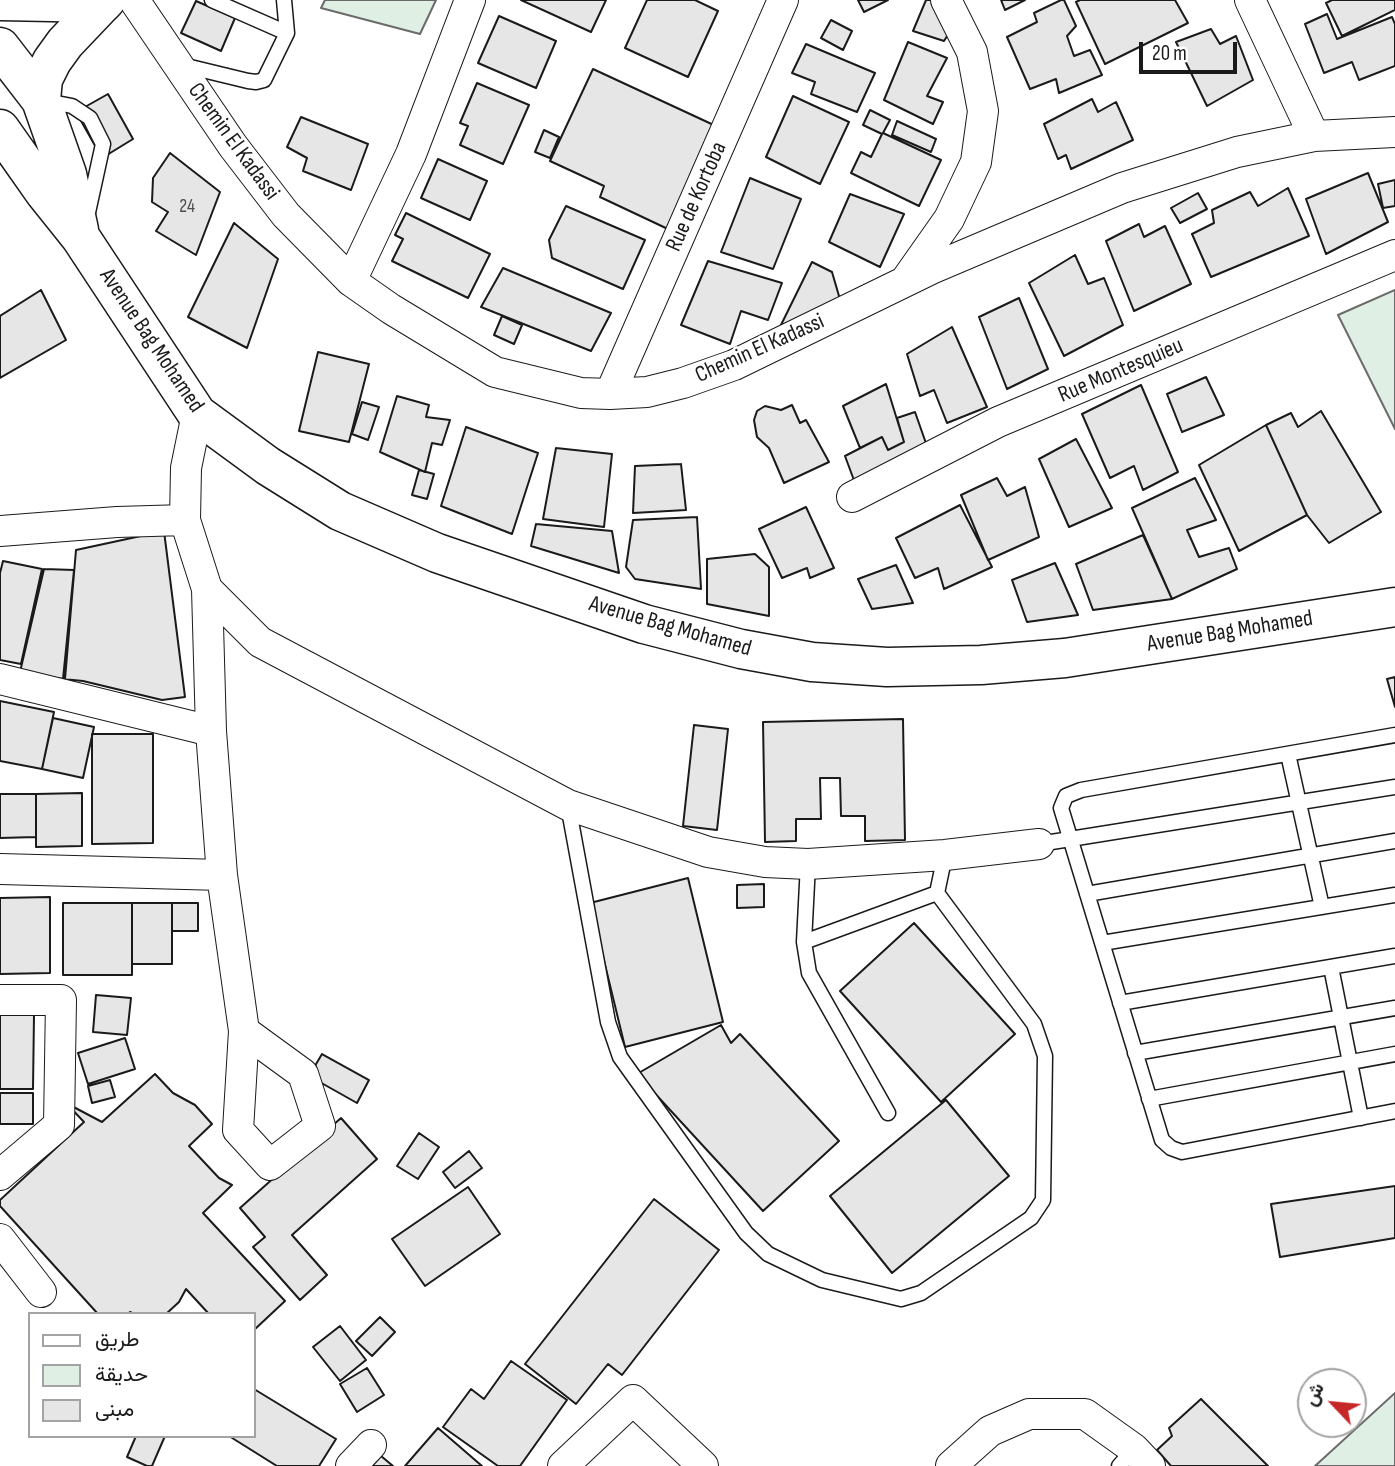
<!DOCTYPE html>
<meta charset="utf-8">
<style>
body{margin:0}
#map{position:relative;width:1395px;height:1466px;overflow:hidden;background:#fff;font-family:"Sofia Sans Condensed",Vazirmatn,sans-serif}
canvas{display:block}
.legend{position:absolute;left:28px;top:1312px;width:228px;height:126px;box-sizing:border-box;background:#fff;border:2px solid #a3a3a3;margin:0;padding:9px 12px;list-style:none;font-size:21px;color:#1a1a1a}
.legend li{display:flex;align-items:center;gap:14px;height:35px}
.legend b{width:35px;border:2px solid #a3a3a3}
.north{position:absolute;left:1297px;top:1368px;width:70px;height:70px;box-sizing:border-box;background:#fff;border:2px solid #a3a3a3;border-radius:50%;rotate:296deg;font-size:19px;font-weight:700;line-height:28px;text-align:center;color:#1a1a1a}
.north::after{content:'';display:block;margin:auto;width:24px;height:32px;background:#c62828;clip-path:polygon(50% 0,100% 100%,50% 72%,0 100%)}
.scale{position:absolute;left:1139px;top:42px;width:98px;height:32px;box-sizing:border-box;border:4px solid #1a1a1a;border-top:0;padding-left:9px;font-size:21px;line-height:24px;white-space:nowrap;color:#1a1a1a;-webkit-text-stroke:5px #fff;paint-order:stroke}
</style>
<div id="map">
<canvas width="1395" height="1466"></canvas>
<ul class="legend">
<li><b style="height:9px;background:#fff"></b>طريق</li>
<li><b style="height:19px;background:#e0efe3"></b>حديقة</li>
<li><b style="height:19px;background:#e6e6e6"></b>مبنى</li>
</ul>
<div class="north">ش</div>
<div class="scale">20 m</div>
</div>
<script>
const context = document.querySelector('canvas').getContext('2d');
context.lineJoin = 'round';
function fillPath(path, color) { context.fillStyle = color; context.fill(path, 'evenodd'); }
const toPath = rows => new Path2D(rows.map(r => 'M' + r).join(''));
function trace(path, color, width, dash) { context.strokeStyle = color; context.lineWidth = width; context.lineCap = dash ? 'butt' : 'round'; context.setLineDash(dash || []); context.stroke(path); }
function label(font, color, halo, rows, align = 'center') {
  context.font = font + ' "Sofia Sans Condensed",sans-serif'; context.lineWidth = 5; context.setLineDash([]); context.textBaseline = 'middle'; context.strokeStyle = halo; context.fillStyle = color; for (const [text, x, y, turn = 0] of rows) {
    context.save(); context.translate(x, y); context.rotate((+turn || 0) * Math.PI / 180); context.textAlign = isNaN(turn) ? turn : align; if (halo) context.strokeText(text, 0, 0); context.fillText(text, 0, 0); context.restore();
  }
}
const green = toPath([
 [325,0,436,0,420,34,321,8,325,0],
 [1395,290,1395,429,1338,315,1395,290],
 [1395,1393,1395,1466,1315,1466,1395,1393]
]);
const building = toPath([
 [521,0,606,0,591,32,521,0],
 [647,0,695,0,718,11,688,77,625,48,647,0],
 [858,0,888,0,864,12,858,0],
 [926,0,940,0,956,22,944,41,913,31,926,0],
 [1001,0,1025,0,1005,10,1001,0],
 [1061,0,1064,0,1076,26,1067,36,1074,56,1090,50,1102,75,1059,93,1056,79,1030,89,1007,37,1037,22,1034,13,1061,0],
 [1080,0,1175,0,1188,23,1105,64,1076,2,1080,0],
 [1332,0,1395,0,1395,10,1342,36,1326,3,1332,0],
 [196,1,235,18,221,51,181,33,196,1],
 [1327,14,1337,39,1392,17,1395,24,1395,66,1359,80,1352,62,1324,73,1305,24,1327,14],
 [499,16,556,41,536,88,478,63,499,16],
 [831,20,852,31,843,50,821,38,831,20],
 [1211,29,1220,44,1236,36,1253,80,1207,106,1176,42,1211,29],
 [908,42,947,58,927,96,943,102,933,124,884,100,908,42],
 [806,44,875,73,857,112,811,94,815,82,792,73,806,44],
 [593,69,718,127,670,230,600,197,604,186,550,161,593,69],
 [477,83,529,105,503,164,460,145,468,126,460,123,477,83],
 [108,94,133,139,102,158,76,112,108,94],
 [793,96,849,122,820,184,766,157,793,96],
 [1092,99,1098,112,1116,102,1133,140,1071,169,1066,155,1058,159,1044,124,1092,99],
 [870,110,890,120,883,133,941,160,919,206,851,173,861,152,871,157,882,134,863,125,870,110],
 [301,117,368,144,351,190,303,171,307,158,287,147,301,117],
 [897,121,936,139,931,152,892,135,897,121],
 [544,130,559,137,550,158,535,152,544,130],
 [170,153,220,192,196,255,156,231,168,212,152,202,153,178,170,153],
 [438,159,487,181,470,220,421,198,438,159],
 [1368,173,1388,222,1326,254,1306,199,1368,173],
 [750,178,801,199,773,269,721,252,750,178],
 [1395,180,1395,206,1383,208,1378,184,1395,180],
 [1288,188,1309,236,1211,277,1192,234,1214,223,1212,210,1250,192,1258,206,1288,188],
 [1198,193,1207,209,1180,223,1171,208,1198,193],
 [850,194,904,214,880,267,829,242,850,194],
 [566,206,645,240,623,289,552,258,549,240,566,206],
 [406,213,490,254,468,298,392,261,403,239,395,235,406,213],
 [234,223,278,259,247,348,188,317,234,223],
 [1139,224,1144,237,1165,226,1191,284,1134,311,1106,241,1139,224],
 [1075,255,1088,284,1104,278,1123,325,1064,356,1029,283,1075,255],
 [708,261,782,283,768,320,741,311,730,344,681,325,708,261],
 [812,262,832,272,841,303,779,329,812,262],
 [503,268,611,313,591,351,481,307,503,268],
 [41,290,66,340,0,378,0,316,41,290],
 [1019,298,1048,369,1007,389,979,317,1019,298],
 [502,316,522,325,514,344,494,335,502,316],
 [952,327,987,407,947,423,934,390,920,396,907,354,952,327],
 [318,352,369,364,349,442,299,431,318,352],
 [1206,377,1224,415,1182,432,1167,394,1206,377],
 [886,384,904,442,888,450,882,437,860,448,843,406,886,384],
 [1141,385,1178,472,1143,490,1134,466,1110,478,1082,414,1141,385],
 [397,396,429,405,426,417,450,420,442,445,432,443,425,472,380,452,397,396],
 [362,402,379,407,368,440,352,434,362,402],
 [792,405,800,423,806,420,829,462,784,483,769,448,757,437,754,420,757,411,765,406,781,410,792,405],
 [1321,411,1381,512,1329,543,1307,515,1266,425,1291,413,1298,427,1321,411],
 [915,412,928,449,855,483,845,456,882,437,888,450,904,442,897,418,915,412],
 [1266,425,1307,515,1239,551,1199,465,1266,425],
 [466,427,538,453,512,534,441,506,466,427],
 [1076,439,1112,508,1069,527,1039,459,1076,439],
 [556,448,612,454,604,527,543,519,556,448],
 [681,464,686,510,633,513,635,466,681,464],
 [419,470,434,474,427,499,412,495,419,470],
 [997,478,1007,496,1025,487,1039,537,988,560,961,495,997,478],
 [1195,478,1216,520,1187,530,1199,557,1229,548,1237,569,1172,599,1132,508,1195,478],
 [960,505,992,567,944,589,938,568,915,578,896,538,960,505],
 [806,507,834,568,810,578,807,568,782,578,759,529,806,507],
 [697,517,701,589,635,579,626,567,633,520,697,517],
 [536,524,612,531,619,573,531,546,536,524],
 [164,531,185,697,162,700,83,681,63,679,65,679,76,550,164,531],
 [1143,535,1172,599,1093,610,1076,564,1143,535],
 [755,554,769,567,769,616,707,604,707,559,755,554],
 [3,561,42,569,21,664,0,660,0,573,3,561],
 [1055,563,1078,615,1027,622,1012,580,1055,563],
 [896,565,913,603,872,609,858,579,896,565],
 [44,569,74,570,63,679,20,672,44,569],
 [1395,677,1395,707,1387,679,1395,677],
 [0,701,54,712,42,769,0,761,0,701],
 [53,718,94,727,83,778,42,769,53,718],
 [903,719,905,840,865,841,865,816,841,816,840,778,820,778,821,819,796,819,796,841,765,842,763,722,903,719],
 [694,725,728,729,717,830,683,826,694,725],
 [92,734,153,734,153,843,92,844,92,734],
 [82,793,82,846,36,847,36,794,82,793],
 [0,794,36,794,36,837,0,838,0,794],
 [688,878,723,1022,625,1047,590,903,688,878],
 [764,884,764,907,737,908,737,885,764,884],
 [50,897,50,973,0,974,0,898,50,897],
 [63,903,132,903,132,975,63,975,63,903],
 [132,903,172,903,172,964,132,964,132,903],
 [172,903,198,903,198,931,172,931,172,903],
 [914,923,1015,1034,941,1102,840,991,914,923],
 [96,995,131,998,127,1035,93,1032,96,995],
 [0,1015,34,1015,33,1089,0,1089,0,1015],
 [721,1025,731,1043,740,1034,839,1141,763,1211,637,1074,721,1025],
 [125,1038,135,1069,88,1084,78,1053,125,1038],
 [322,1054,369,1080,357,1103,309,1076,322,1054],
 [155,1074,173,1093,195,1105,212,1124,189,1146,219,1178,232,1185,203,1213,285,1301,254,1330,254,1314,209,1314,186,1289,179,1302,166,1314,134,1314,130,1312,128,1314,98,1314,0,1206,0,1200,84,1122,66,1103,102,1122,155,1074],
 [110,1080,115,1097,92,1103,88,1086,110,1080],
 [0,1093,33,1093,33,1124,0,1124,0,1093],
 [946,1100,1009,1176,892,1273,830,1196,946,1100],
 [341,1118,377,1159,292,1235,327,1275,300,1300,253,1247,265,1237,240,1208,341,1118],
 [419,1133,439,1147,418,1179,397,1166,419,1133],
 [469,1151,482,1168,455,1188,443,1172,469,1151],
 [1395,1186,1395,1238,1280,1257,1271,1204,1395,1186],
 [468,1187,500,1234,425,1286,392,1239,468,1187],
 [654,1199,719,1250,622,1375,608,1364,576,1404,525,1364,654,1199],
 [380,1317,395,1332,372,1356,356,1341,380,1317],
 [340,1326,366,1360,340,1381,313,1347,340,1326],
 [511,1361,567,1400,520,1466,498,1466,443,1427,471,1389,484,1399,511,1361],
 [367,1368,384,1395,357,1412,340,1384,367,1368],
 [254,1389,336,1439,319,1466,277,1466,229,1436,254,1436,254,1389],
 [1201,1399,1268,1466,1171,1466,1157,1450,1172,1436,1169,1428,1201,1399],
 [438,1428,482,1466,405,1466,438,1428],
 [136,1436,165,1436,152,1466,147,1466,127,1457,136,1436],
 [381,1456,393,1466,372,1466,381,1456]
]);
const service = toPath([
 [212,0,287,33],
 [182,65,248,81,256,82,264,80,287,33,284,0],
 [46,101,72,106,90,118,103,144,87,217],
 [1395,735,1081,790,1066,796,1061,808,1162,1140,1171,1148,1182,1152,1395,1111],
 [1288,754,1322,907],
 [568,805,608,1022,620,1057,746,1233,768,1254,822,1280,901,1299,921,1293,1031,1218,1043,1200,1045,1056,1034,1024,937,893,945,855],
 [1039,844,1395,787],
 [808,864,804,942,809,973,888,1113],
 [1087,894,1395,841],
 [804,942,937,893],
 [1102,943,1395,895],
 [1331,967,1361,1118],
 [1120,1003,1395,956],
 [1135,1053,1395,1008],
 [1149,1099,1395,1054],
 [1119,1466,1134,1449]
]);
const minor = toPath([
 [134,0,233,146,286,215,351,281,391,309,495,372,581,393,610,394,647,392,683,383,734,365,931,269,1122,188,1237,152,1314,136,1395,132],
 [1250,0,1314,136],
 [906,280,949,219,976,162,983,111,972,52,946,0],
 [351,281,411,154,470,0],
 [610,394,783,0],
 [197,414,186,468,185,520,207,589,211,731,222,875,244,1031,238,1130,270,1165,320,1126,303,1074,244,1031],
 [852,497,998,422,1395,255],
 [0,531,117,522,185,520],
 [207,589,260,642,568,805,708,852,765,862,808,864,945,855,1039,844],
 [0,679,211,731],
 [0,869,222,875],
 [0,1000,61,1000,59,1125,0,1175],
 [0,1239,41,1292],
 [351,1466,371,1445],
 [563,1466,633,1400,703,1466],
 [951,1466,990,1431,1029,1414,1085,1414,1134,1449,1150,1466]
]);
const secondary = toPath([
 [0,1,103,3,106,0]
]);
const primary = toPath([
 [0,47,41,100,67,174,79,230],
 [41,100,43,79,52,61,65,43,103,3],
 [0,129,45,193,81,238,197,414,268,466,340,511,437,553,644,624,741,649,812,662,887,667,981,665,1065,658,1395,607]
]);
const numberNames = [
 ["24",187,207]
];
const streetNames = [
 ["Chemin El Kadassi",233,142,54],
 ["Rue de Kortoba",697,197,-66],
 ["Avenue Bag Mohamed",151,341,56],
 ["Chemin El Kadassi",760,349,-24],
 ["Rue Montesquieu",1121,371,-23],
 ["Avenue Bag Mohamed",670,627,16],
 ["Avenue Bag Mohamed",1230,632,-9]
];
fillPath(green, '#e0efe3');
trace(green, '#6a6a6a', 2);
fillPath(building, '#e6e6e6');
trace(building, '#1a1a1a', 2);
trace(service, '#1a1a1a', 17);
trace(minor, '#1a1a1a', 32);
trace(secondary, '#1a1a1a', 41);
trace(primary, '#1a1a1a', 41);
trace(service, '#fff', 14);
trace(minor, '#fff', 30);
trace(secondary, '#fff', 38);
trace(primary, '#fff', 38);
label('19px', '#4d4d4d', null, numberNames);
label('23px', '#1a1a1a', '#fff', streetNames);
</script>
